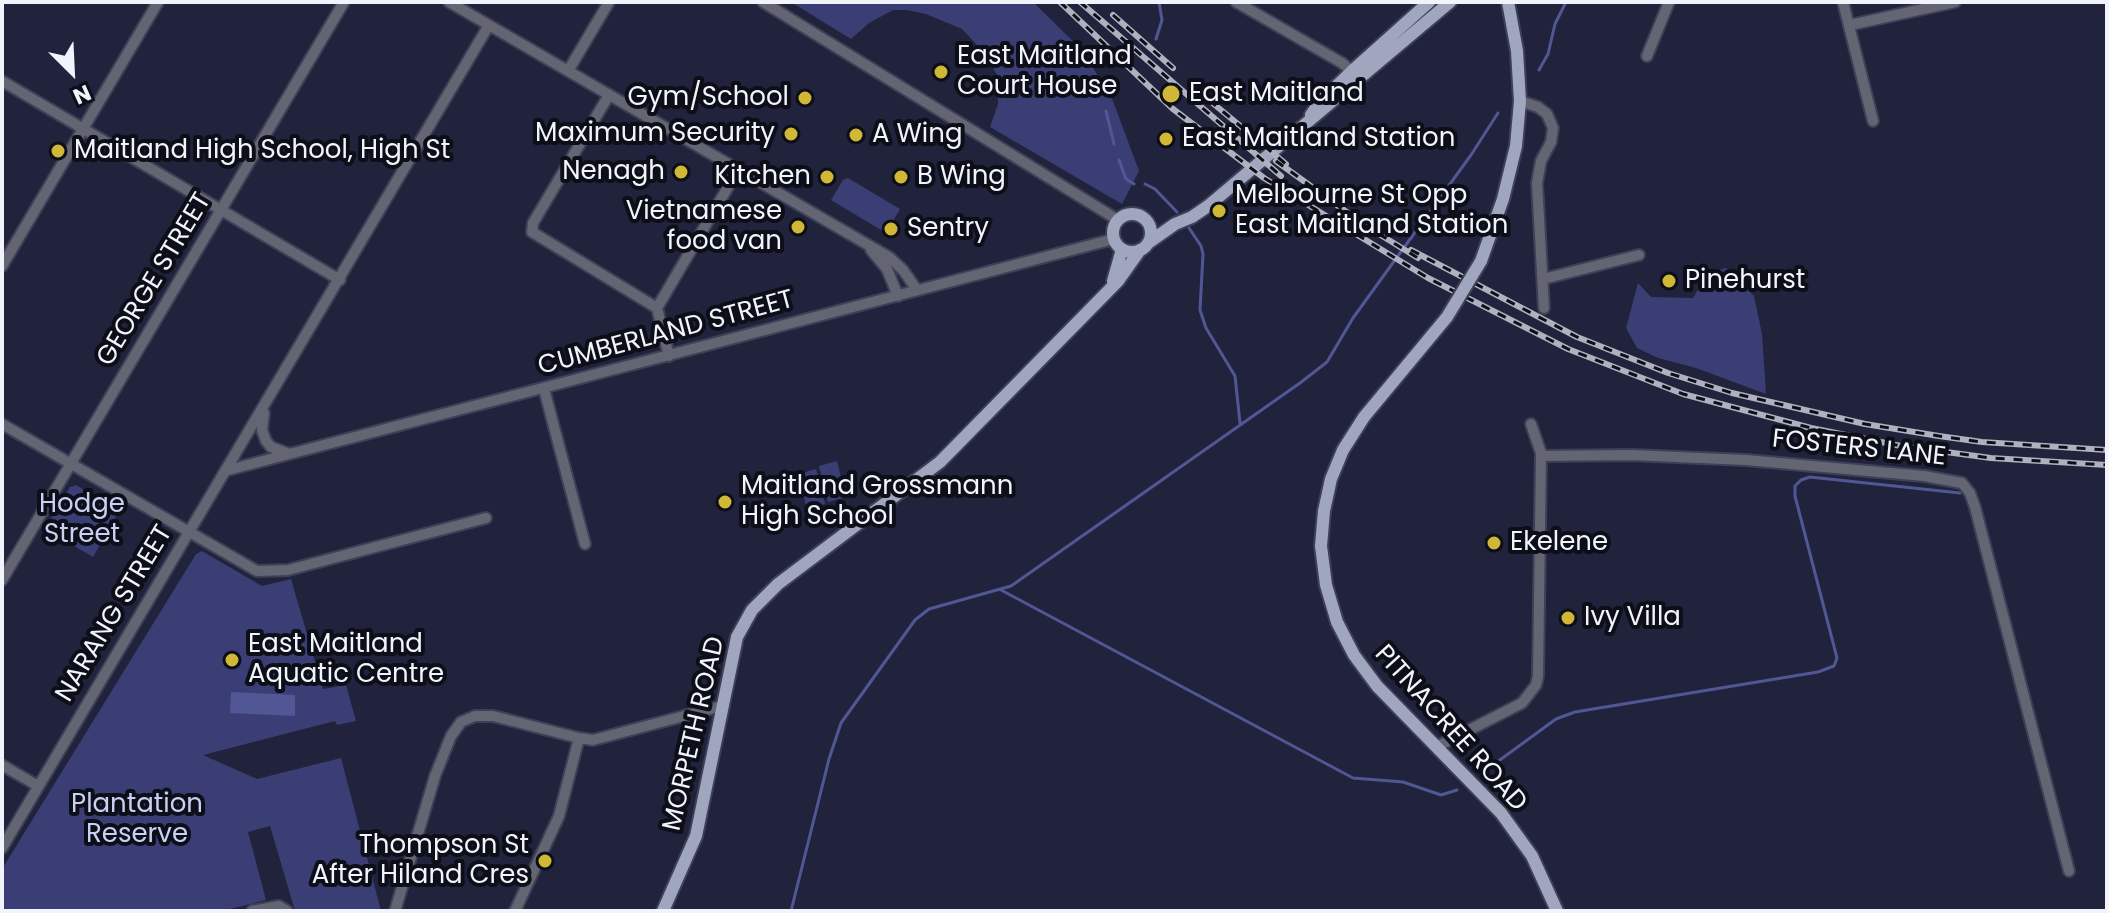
<!DOCTYPE html>
<style>
body{margin:0}
#map{position:relative;width:2109px;height:913px;overflow:hidden;background:#20233b;font-family:Poppins,sans-serif}
canvas{display:block}
.frame{position:absolute;inset:0;border:4px solid #f1f3fd;pointer-events:none}
.north{position:absolute;left:32px;top:32px;width:80px;height:80px;-webkit-text-stroke:6px #0c0e18;paint-order:stroke;rotate:156deg;font-size:22px;font-weight:700;line-height:32px;text-align:center;color:#f1f3fd}
.north::after{content:'';display:block;margin:auto;width:28px;height:36px;background:#f1f3fd;clip-path:polygon(50% 0,100% 100%,50% 72%,0 100%)}
</style>
<div id="map">
<canvas width="2109" height="913"></canvas>
<div class="frame"></div>
<div class="north">N</div>
</div>
<script>
const context = document.querySelector('canvas').getContext('2d');
context.lineJoin = 'round';
function fillPath(path, color) { context.fillStyle = color; context.fill(path, 'evenodd'); }
const toPath = rows => new Path2D(rows.map(r => 'M' + r).join(''));
function trace(path, color, width, dash) { context.strokeStyle = color; context.lineWidth = width; context.lineCap = dash ? 'butt' : 'round'; context.setLineDash(dash || []); context.stroke(path); }
function label(font, color, halo, rows, align = 'center') {
  context.font = font + ' Poppins,sans-serif'; context.lineWidth = 8; context.setLineDash([]); context.textBaseline = 'middle'; context.strokeStyle = halo; context.fillStyle = color; for (const [text, x, y, turn = 0] of rows) {
    context.save(); context.translate(x, y); context.rotate((+turn || 0) * Math.PI / 180); context.textAlign = isNaN(turn) ? turn : align; if (halo) context.strokeText(text, 0, 0); context.fillText(text, 0, 0); context.restore();
  }
}
const green = toPath([
 [791,2,1033,2,1083,51,1113,101,1139,171,1122,204,990,127,998,104,997,75,986,55,962,29,926,14,907,10,893,10,869,23,851,39],
 [848,178,900,209,886,233,831,200,843,180],
 [1726,268,1754,296,1762,334,1766,394,1696,368,1658,358,1637,348,1626,328,1638,283,1651,297,1693,298,1707,274],
 [837,461,846,497,828,502,819,466],
 [816,469,825,504,807,509,798,474],
 [76,485,119,511,93,557,45,529,70,487],
 [202,551,262,586,291,579,323,689,346,685,356,721,337,725,335,721,203,755,257,779,341,758,381,911,295,911,270,826,248,832,266,900,222,911,2,911,2,869,196,554]
]);
const water = toPath([
 [231,692,295,695,295,716,230,713]
]);
const stream = toPath([
 [1156,39,1162,20,1159,2],
 [1539,70,1548,54,1555,24,1566,2],
 [1106,111,1114,144],
 [1119,160,1126,179,1134,184],
 [1145,184,1155,189,1177,212],
 [1189,228,1201,246,1203,254,1200,310,1206,328,1235,376,1240,423],
 [1001,590,1353,778,1403,782,1441,795,1457,790],
 [1482,773,1556,719,1575,712,1818,672,1834,666,1837,658,1795,496,1795,486,1801,480,1810,477,1960,493],
 [791,911,829,759,841,723,915,620,929,609,1011,586,1300,383,1327,362,1353,318,1471,155,1498,113]
]);
const minor = toPath([
 [449,2,889,257,903,270,917,290],
 [763,2,1118,220],
 [1236,2,1342,63,1356,75],
 [1843,2,1873,121],
 [1850,25,1955,2],
 [1647,56,1669,2],
 [568,71,609,2],
 [2,81,340,280],
 [609,95,533,223,532,232,657,308,669,356],
 [1520,101,1538,107,1547,114,1553,128,1551,142,1541,161,1537,183,1544,308],
 [871,250,887,269,898,296],
 [2,266,158,2],
 [1543,279,1639,255],
 [657,308,738,170],
 [544,389,585,544],
 [264,413,262,430,266,441,271,447,287,453],
 [2,424,257,571,288,570,486,518],
 [1541,456,1632,455,1746,460,1924,476,1962,483,1970,493,1975,507,2069,871],
 [228,470,1114,239],
 [2,580,344,2],
 [1438,746,1522,703,1536,685,1538,676,1541,453,1531,424],
 [2,765,38,786],
 [2,848,489,25],
 [252,911,279,906,287,911],
 [395,911,435,776,451,736,461,722,475,716,493,716,579,738],
 [515,911,559,816,579,738,593,740,722,706]
]);
const major = toPath([
 [1311,115,1320,102,1352,71,1429,2],
 '1113 233a19 19 0 1 1 38 0a19 19 0 1 1-38 0Z',
 [1148,243,1175,224,1192,217,1208,206,1450,2],
 [1481,261,1503,199,1516,146,1520,101,1517,51,1508,2],
 [1113,281,1122,249],
 [1447,317,1364,417,1343,450,1331,479,1324,511,1321,546,1326,585,1337,622,1354,655,1377,686,1501,813,1532,856,1557,911],
 [663,911,696,836,737,637,752,610,778,584,940,462,1118,281,1140,250]
]);
const rail = toPath([
 [1060,2,1173,109,1264,178,1428,278,1568,349,1683,394,1811,428,1901,446,1991,458,2107,465],
 [1080,2,1281,176],
 [1113,15,1173,68],
 [1209,100,1286,164],
 [1276,161,1366,226,1418,258],
 [1411,250,1577,337,1668,373,1732,393,1865,424,1939,436,1982,442,2107,450]
]);
const majorBridge = toPath([
 [1447,317,1481,261]
]);
const markers = [
 [941,72,8,"#d1b736"],
 [1171,94,10,"#d1b736"],
 [805,98,8,"#d1b736"],
 [791,134,8,"#d1b736"],
 [856,135,8,"#d1b736"],
 [1166,139,8,"#d1b736"],
 [58,151,8,"#d1b736"],
 [681,172,8,"#d1b736"],
 [827,177,8,"#d1b736"],
 [901,177,8,"#d1b736"],
 [1219,211,8,"#d1b736"],
 [798,227,8,"#d1b736"],
 [891,229,8,"#d1b736"],
 [1669,281,8,"#d1b736"],
 [725,502,8,"#d1b736"],
 [1494,543,8,"#d1b736"],
 [1568,618,8,"#d1b736"],
 [232,660,8,"#d1b736"],
 [545,861,8,"#d1b736"]
];
const poiNames = [
 ["East Maitland",957,57],
 ["Court House",957,87],
 ["East Maitland",1189,94],
 ["Gym/School",789,98,"right"],
 ["Maximum Security",775,134,"right"],
 ["A Wing",872,135],
 ["East Maitland Station",1182,139],
 ["Maitland High School, High St",74,151],
 ["Nenagh",665,172,"right"],
 ["Kitchen",811,177,"right"],
 ["B Wing",917,177],
 ["Melbourne St Opp",1235,196],
 ["East Maitland Station",1235,226],
 ["Vietnamese",782,212,"right"],
 ["food van",782,242,"right"],
 ["Sentry",907,229],
 ["Pinehurst",1685,281],
 ["Maitland Grossmann",741,487],
 ["High School",741,517],
 ["Ekelene",1510,543],
 ["Ivy Villa",1584,618],
 ["East Maitland",248,645],
 ["Aquatic Centre",248,675],
 ["Thompson St",529,846,"right"],
 ["After Hiland Cres",529,876,"right"]
];
const streetNames = [
 ["GEORGE STREET",155,280,-59],
 ["CUMBERLAND STREET",666,334,-15],
 ["FOSTERS LANE",1859,449,6],
 ["NARANG STREET",115,614,-59],
 ["PITNACREE ROAD",1450,729,48],
 ["MORPETH ROAD",695,734,-77]
];
const parkNames = [
 ["Hodge",82,505],
 ["Street",82,535],
 ["Plantation",137,805],
 ["Reserve",137,835]
];
fillPath(green, '#3a3e75');
fillPath(water, '#515795');
trace(stream, '#515795', 3);
trace(minor, '#3d4056', 14);
trace(major, '#3d4056', 16);
trace(minor, '#636672', 10);
trace(major, '#a1a6bf', 12);
trace(rail, '#afb1c0', 6);
trace(rail, '#0c0e18', 3, [9]);
trace(majorBridge, '#3d4056', 16, []);
trace(majorBridge, '#a1a6bf', 12);
for (const [x, y, r, color] of markers) { const dot = new Path2D(); dot.arc(x, y, r, 0, 2 * Math.PI); context.fillStyle = color; context.fill(dot); trace(dot, '#0c0e18', 3); }
label('26px', '#f1f3fd', '#0c0e18', poiNames, 'left');
label('26px', '#f1f3fd', '#0c0e18', streetNames);
label('26px', '#c9d0f4', '#0c0e18', parkNames);
</script>
